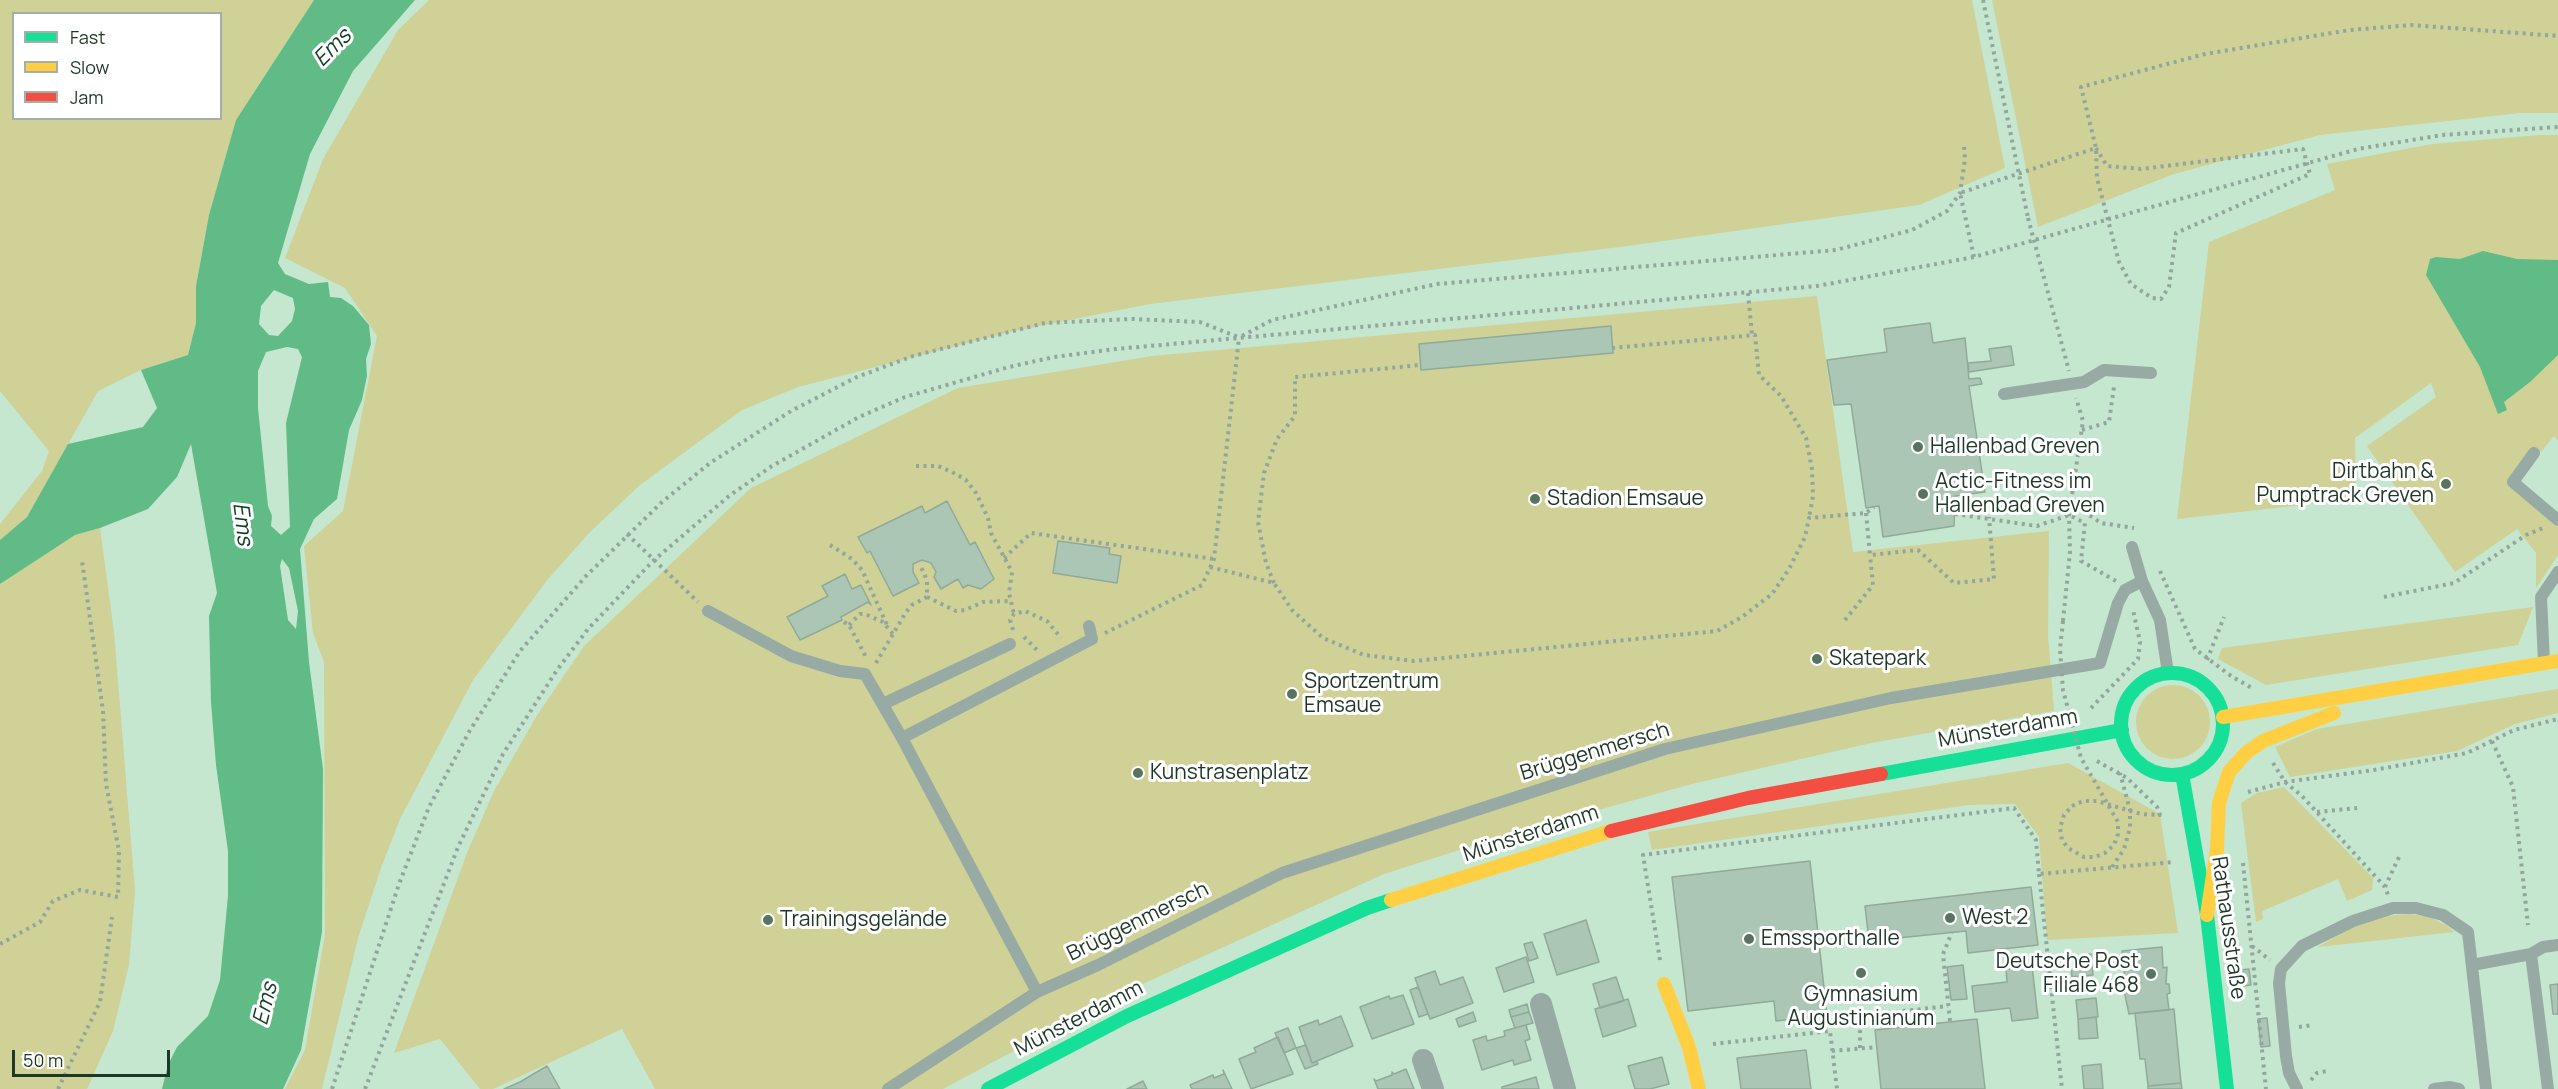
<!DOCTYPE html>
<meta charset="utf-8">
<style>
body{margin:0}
#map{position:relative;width:2558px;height:1089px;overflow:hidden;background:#c5e6cf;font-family:Manrope,sans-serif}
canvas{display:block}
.legend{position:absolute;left:12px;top:12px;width:210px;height:108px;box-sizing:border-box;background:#fff;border:2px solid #a5afa8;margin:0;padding:8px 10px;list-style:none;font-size:18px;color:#1e3726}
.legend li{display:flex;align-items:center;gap:12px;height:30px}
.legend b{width:30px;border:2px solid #a5afa8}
.scale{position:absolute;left:12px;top:1050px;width:158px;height:27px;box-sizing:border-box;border:3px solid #1e3726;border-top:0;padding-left:8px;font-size:18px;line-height:21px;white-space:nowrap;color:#1e3726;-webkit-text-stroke:4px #fff;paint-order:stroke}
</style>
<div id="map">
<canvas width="2558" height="1089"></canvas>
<ul class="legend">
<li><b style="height:8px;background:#16e098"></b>Fast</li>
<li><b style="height:8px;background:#ffcf43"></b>Slow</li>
<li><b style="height:8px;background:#f24e42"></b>Jam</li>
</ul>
<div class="scale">50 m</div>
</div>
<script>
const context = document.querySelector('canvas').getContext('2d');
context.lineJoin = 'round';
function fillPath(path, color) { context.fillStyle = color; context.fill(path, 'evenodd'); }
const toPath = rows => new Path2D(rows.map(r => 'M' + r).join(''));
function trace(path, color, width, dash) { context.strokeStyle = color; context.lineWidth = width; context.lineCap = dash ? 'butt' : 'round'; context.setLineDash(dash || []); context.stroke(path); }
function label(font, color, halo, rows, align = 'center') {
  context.font = font + ' Manrope,sans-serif'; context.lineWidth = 6; context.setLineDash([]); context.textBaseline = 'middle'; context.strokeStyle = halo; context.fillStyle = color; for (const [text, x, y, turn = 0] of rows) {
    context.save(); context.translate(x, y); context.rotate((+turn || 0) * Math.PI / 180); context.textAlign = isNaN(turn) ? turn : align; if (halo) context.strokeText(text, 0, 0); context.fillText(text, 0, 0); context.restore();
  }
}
const green = toPath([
 [0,0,314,0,236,120,209,216,196,286,196,323,188,355,141,370,98,391,27,517,0,540,0,524,42,471,49,451,0,391],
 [14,14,220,14,220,118,14,118],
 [429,0,1972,0,2005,168,1919,205,1628,246,1150,304,1014,331,798,387,742,410,640,485,590,532,548,579,473,680,400,819,381,868,358,938,322,1089,285,1089,305,1050,325,934,324,662,313,633,304,546,343,511,377,336,345,288,285,258,323,159,398,30],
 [1992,0,2558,0,2558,113,2520,113,2320,135,2174,174,2038,227],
 [2540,135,2558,135,2558,440,2554,436,2541,452,2533,448,2508,481,2558,527,2558,555,2536,588,2536,553,2517,529,2455,572,2367,446,2436,397,2431,383,2355,438,2356,499,2177,519,2209,242,2335,190,2327,164,2432,144],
 [1817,296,1853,552,2049,531,2048,636,2054,711,1871,743,1692,784,1497,838,1384,874,1114,997,943,1089,655,1089,622,1029,493,1089,480,1089,440,1039,394,1053,467,853,494,791,536,717,584,646,751,488,958,388,1152,356],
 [100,528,114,632,135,891,129,965,113,1031,87,1089,0,1089,0,584,59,544,75,535],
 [2533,607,2518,645,2266,685,2218,659,2222,648],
 '2136 722a37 37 0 1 1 74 0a37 37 0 1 1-74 0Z',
 [2558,689,2558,713,2515,724,2457,751,2290,777,2275,747,2317,729],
 [2068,763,2160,814,2178,933,2047,940,2039,837,2015,804,1969,805,1652,850,1648,832],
 [2284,787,2373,878,2372,890,2347,901,2338,879,2262,911,2263,919,2256,922,2241,803,2257,793],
 [2408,914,2427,916,2446,925,2454,932,2318,947,2346,930,2385,916]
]);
const water = toPath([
 [314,0,415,0,353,71,310,154,278,263,285,274,309,284,328,282,330,297,341,298,353,306,369,325,371,344,366,359,367,376,362,400,349,430,337,499,314,519,300,549,309,662,323,769,322,932,301,1050,283,1089,162,1089,168,1065,177,1047,208,1016,220,980,228,896,228,851,216,765,211,702,209,616,217,593,191,444,177,477,148,509,100,528,75,535,0,584,0,540,27,517,68,444,143,427,157,408,141,370,188,355,196,323,196,286,209,215,236,120],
 [274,290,293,298,295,309,292,321,278,336,269,335,259,324,261,306],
 [287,347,298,349,302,357,286,423,290,527,281,535,271,526,272,516,268,506,258,408,258,371,266,352],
 [282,559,289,568,293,587,298,611,296,629,288,620,280,566],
 [2483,251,2517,259,2558,260,2558,355,2530,382,2504,402,2507,410,2498,414,2480,367,2426,275,2430,259,2436,257,2460,259]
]);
const building = toPath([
 [1930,323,1933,343,1965,338,1969,379,1980,378,1982,384,1969,386,1985,492,1955,496,1954,526,1883,537,1879,506,1866,508,1851,404,1834,405,1827,360,1887,352,1884,329,1930,323],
 [1611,326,1613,353,1421,370,1419,344,1611,326],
 [2011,346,2014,365,1969,372,1968,363,1991,361,1989,349,2011,346],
 [947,501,970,545,975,542,994,579,981,589,968,585,963,588,958,579,941,589,934,577,936,572,931,563,922,560,913,564,913,572,919,583,893,596,870,551,867,553,858,537,922,506,925,513,947,501],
 [1058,541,1110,548,1109,554,1121,556,1117,583,1053,573,1058,541],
 [845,574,852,589,861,585,871,605,868,602,841,617,842,620,800,640,787,617,828,596,822,586,845,574],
 [1810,861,1827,1015,1776,1021,1774,1001,1688,1011,1672,877,1810,861],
 [2031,887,2038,945,1968,953,1966,931,1869,941,1865,906,2031,887],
 [1586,920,1599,962,1557,975,1544,934,1586,920],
 [1532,942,1538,958,1529,961,1524,944,1532,942],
 [2162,947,2163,968,2167,967,2166,984,2169,984,2170,993,2167,994,2169,1010,2129,1014,2122,981,2125,980,2122,951,2162,947],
 [2091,954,2093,975,2072,977,2070,957,2091,954],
 [1526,957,1534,982,1504,992,1496,968,1526,957],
 [1963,965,1967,999,1951,1000,1947,967,1963,965],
 [2032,966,2038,1018,2012,1021,2010,1008,1975,1012,1972,986,2007,982,2006,969,2032,966],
 [2249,969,2251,985,2243,986,2241,970,2249,969],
 [1435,971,1440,985,1463,977,1473,1003,1430,1019,1415,978,1435,971],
 [1616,977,1624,1001,1600,1008,1593,984,1616,977],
 [2558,984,2558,1014,2553,1014,2550,985,2558,984],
 [1418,987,1428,1014,1419,1017,1410,990,1418,987],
 [1403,995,1414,1024,1372,1039,1360,1007,1389,996,1390,999,1403,995],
 [2096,998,2098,1017,2078,1019,2076,1000,2096,998],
 [1628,999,1636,1026,1603,1037,1595,1009,1628,999],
 [1527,1004,1529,1012,1511,1017,1509,1010,1527,1004],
 [2174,1009,2181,1083,2148,1086,2145,1059,2140,1059,2135,1013,2174,1009],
 [1473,1012,1476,1021,1459,1027,1456,1019,1473,1012],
 [1529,1012,1533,1023,1515,1028,1511,1017,1529,1012],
 [1341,1016,1353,1046,1312,1063,1299,1027,1318,1020,1319,1025,1341,1016],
 [2096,1017,2098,1038,2079,1039,2078,1019,2096,1017],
 [2267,1018,2270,1046,2261,1047,2258,1019,2267,1018],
 [1977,1019,1985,1089,1881,1089,1875,1030,1977,1019],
 [1526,1025,1530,1039,1525,1041,1531,1060,1514,1065,1513,1060,1482,1070,1473,1040,1486,1036,1487,1041,1505,1036,1504,1031,1526,1025],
 [1288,1028,1296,1048,1284,1053,1275,1033,1288,1028],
 [1278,1037,1293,1074,1251,1089,1239,1059,1256,1052,1254,1048,1278,1037],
 [1306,1045,1312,1063,1317,1061,1318,1064,1305,1069,1296,1048,1306,1045],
 [1806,1050,1811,1089,1741,1089,1737,1058,1806,1050],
 [1662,1057,1669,1084,1650,1089,1635,1089,1628,1066,1662,1057],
 [2101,1064,2103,1089,2084,1089,2082,1066,2101,1064],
 [547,1066,560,1089,504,1089,520,1082,547,1066],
 [1406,1069,1414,1089,1378,1089,1374,1079,1376,1081,1392,1075,1392,1072,1394,1074,1406,1069],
 [1223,1070,1232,1089,1192,1089,1190,1085,1213,1075,1214,1078,1224,1074,1223,1070],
 [1536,1077,1539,1089,1502,1089,1502,1087,1536,1077],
 [1143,1081,1147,1089,1127,1089,1143,1081],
 [2181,1083,2182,1089,2148,1089,2148,1086,2181,1083]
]);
const path = toPath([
 [2096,148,2107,166,2141,169,2303,149,2310,174,2176,233,2169,287,2161,299,2152,298,2131,284,2119,262,2097,178,2096,148],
 [2028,218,2069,371],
 [1974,257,1960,193,2096,148,2081,87,2205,54,2350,30,2411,25,2558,36],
 [1748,293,1752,335],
 [1242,336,1272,320,1437,284,1836,250,1912,230,1947,211,1960,193,1965,159,1964,146],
 [1612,348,1755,335,1759,375,1781,396,1806,438,1812,469,1813,496,1809,518],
 [2082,430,2109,422,2114,387],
 [916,466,938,466,952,472,966,480,976,493,988,518,991,533,1012,572,1009,593,1014,614],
 [2071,503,2101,523,2134,528],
 [1866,513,1870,555,1918,550,1954,583,1994,579,1989,517],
 [1955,514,2037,526,2069,515,2085,523,2081,561,2116,581],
 [627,534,698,602],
 [830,545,852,559,862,570,887,625],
 [1004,558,1031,533,1214,559],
 [1210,567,1274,583,1292,610,1323,638,1364,655,1414,661,1717,631,1742,617,1772,594,1789,569,1805,537,1809,518,1866,513,1874,507],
 [2160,571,2195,649,2231,676,2252,688],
 [1274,583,1266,563,1258,522,1264,473,1277,439,1295,416,1295,377,1421,365],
 [927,597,956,611,965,610,983,602,1010,601],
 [2384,597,2454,583,2526,535,2543,528],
 [1845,620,1873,585,1870,555],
 [2063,621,2070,552,2069,515,2083,421,2076,398],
 [844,622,849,625,866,657],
 [849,625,860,614,865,614,883,622,893,634],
 [1013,630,1010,620,1014,614,1025,611,1047,621,1061,638],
 [1105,633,1202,585,1214,559,1239,338],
 [1024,637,1038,651],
 [2207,660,2224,617],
 [876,663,906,612,912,605,927,597,927,580,921,567],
 [2091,708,2138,659,2140,642,2133,610],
 [2492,741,2513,787,2528,925],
 [2097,761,2127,778,2157,807,2161,818],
 [2273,763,2285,782,2302,796,2385,887,2388,895],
 [2248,792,2285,782,2374,770,2467,753,2514,730,2558,719],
 [2072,806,2083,801,2097,801,2141,814,2161,815],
 [2317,812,2357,808],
 [2243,863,2266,1089],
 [2112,867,2124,849,2130,828,2130,810,2120,773],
 [2039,874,2062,1089],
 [2385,887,2399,857],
 [0,944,40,922,53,901,80,890,118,897,119,851,106,784,103,711,82,561],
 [2252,946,2270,960],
 [1660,960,1643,855,2014,808,2036,840,2039,874,2174,862],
 [1887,1013,1888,1028],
 [1950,1021,1943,954,1952,932],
 [2299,1027,2313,1025],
 [1713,1044,1830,1031,1837,1089],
 [1860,1048,1860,1016,1948,1006],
 [1832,1051,1877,1047],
 [2311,1080,2317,1073,2327,1071],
 [58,1089,100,1002,112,917],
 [332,1089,399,884,429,807,469,732,520,651,586,576,662,502,710,463,791,411,857,377,913,356,1045,323,1132,319,1200,322,1238,337],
 [365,1089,458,847,503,754,557,670,588,629,653,561,729,496,772,466,859,417,905,397,1009,367,1054,357,1116,349,1817,286,1974,257,2358,149,2442,135,2558,127]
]);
const lane = toPath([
 [2004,394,2084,382,2104,370,2151,373],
 [2534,453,2513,482,2558,520],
 [2132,547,2142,581,2160,620,2168,673],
 [708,611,791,656,840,671,865,674,902,738,1037,992],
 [2544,663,2541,597,2558,572],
 [883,704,1010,644],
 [902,738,1092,639,1089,626],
 [2472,965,2531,954],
 [888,1089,1037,992,1098,965,1282,873,1665,749,1891,698,2100,663,2118,603,2125,590,2142,581],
 [2297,1089,2289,1073,2286,1056,2279,983,2281,969,2302,946,2353,921,2393,908,2416,908,2443,915,2468,932,2486,1089],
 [2434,1089,2450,1087,2459,1089],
 [2548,1089,2531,954,2543,947,2558,945]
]);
const street = toPath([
 [1541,1004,1565,1089],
 [1423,1060,1433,1089]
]);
const fast = toPath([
 '2121 724a51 51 0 1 1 102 0a51 51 0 1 1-102 0Z',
 [1881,774,2122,730],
 [2182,774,2207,915,2227,1089],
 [988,1089,1127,1016,1367,908,1391,900]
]);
const slow = toPath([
 [2223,717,2558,661],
 [1391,900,1611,831],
 [2207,915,2217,849,2219,803,2229,772,2246,753,2263,741,2334,713],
 [1664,984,1689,1047,1699,1089]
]);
const jam = toPath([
 [1611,831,1748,798,1881,774]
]);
const pathBridge = toPath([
 [1983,0,2028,218],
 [2063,621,2060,649,2063,690,2081,758,2118,822,2118,834,2114,845,2105,853,2095,857,2084,857,2068,848,2062,840,2060,828,2064,815,2072,806]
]);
const markers = [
 [1918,447,6,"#587461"],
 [2446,484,6,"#587461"],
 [1923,494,6,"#587461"],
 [1535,499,6,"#587461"],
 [1817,659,6,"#587461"],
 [1292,694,6,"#587461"],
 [1138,773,6,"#587461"],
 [1950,918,6,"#587461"],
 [768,920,6,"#587461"],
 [1749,939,6,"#587461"],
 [1861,973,6,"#587461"],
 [2151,974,6,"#587461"]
];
const poiNames = [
 ["Hallenbad Greven",1930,447],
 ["Dirtbahn &",2434,472,"right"],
 ["Pumptrack Greven",2434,496,"right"],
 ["Actic-Fitness im",1935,482],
 ["Hallenbad Greven",1935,506],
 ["Stadion Emsaue",1547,499],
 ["Skatepark",1829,659],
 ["Sportzentrum",1304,682],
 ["Emsaue",1304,706],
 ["Kunstrasenplatz",1150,773],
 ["West 2",1962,918],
 ["Trainingsgelände",780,920],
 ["Emssporthalle",1761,939],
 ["Deutsche Post",2139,962,"right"],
 ["Filiale 468",2139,986,"right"],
 ["Gymnasium",1861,995,"center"],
 ["Augustinianum",1861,1019,"center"]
];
const streetNames = [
 ["Münsterdamm",2008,729,-10],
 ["Brüggenmersch",1595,752,-17],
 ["Münsterdamm",1531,834,-18],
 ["Brüggenmersch",1138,922,-26],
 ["Rathausstraße",2228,928,82],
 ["Münsterdamm",1079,1019,-27]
];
const waterNames = [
 ["Ems",333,48,-45],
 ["Ems",242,524,83],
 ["Ems",266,1004,-76]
];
fillPath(green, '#cfd197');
fillPath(water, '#60bb86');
fillPath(building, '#abc6b4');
trace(building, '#90aa99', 1.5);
trace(path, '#93a69e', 4, [3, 4.5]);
trace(lane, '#97aba4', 12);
trace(street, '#97aba4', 22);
trace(fast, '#16e098', 14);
trace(slow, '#ffcf43', 14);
trace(jam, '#f24e42', 14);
trace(pathBridge, '#93a69e', 4, [3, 4.5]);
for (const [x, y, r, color] of markers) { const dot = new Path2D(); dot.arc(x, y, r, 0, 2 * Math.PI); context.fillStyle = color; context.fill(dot); trace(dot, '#fff', 2); }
label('21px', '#1e3726', '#fff', poiNames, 'left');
label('21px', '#1e3726', '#fff', streetNames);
label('italic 22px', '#103e23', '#fff', waterNames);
</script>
